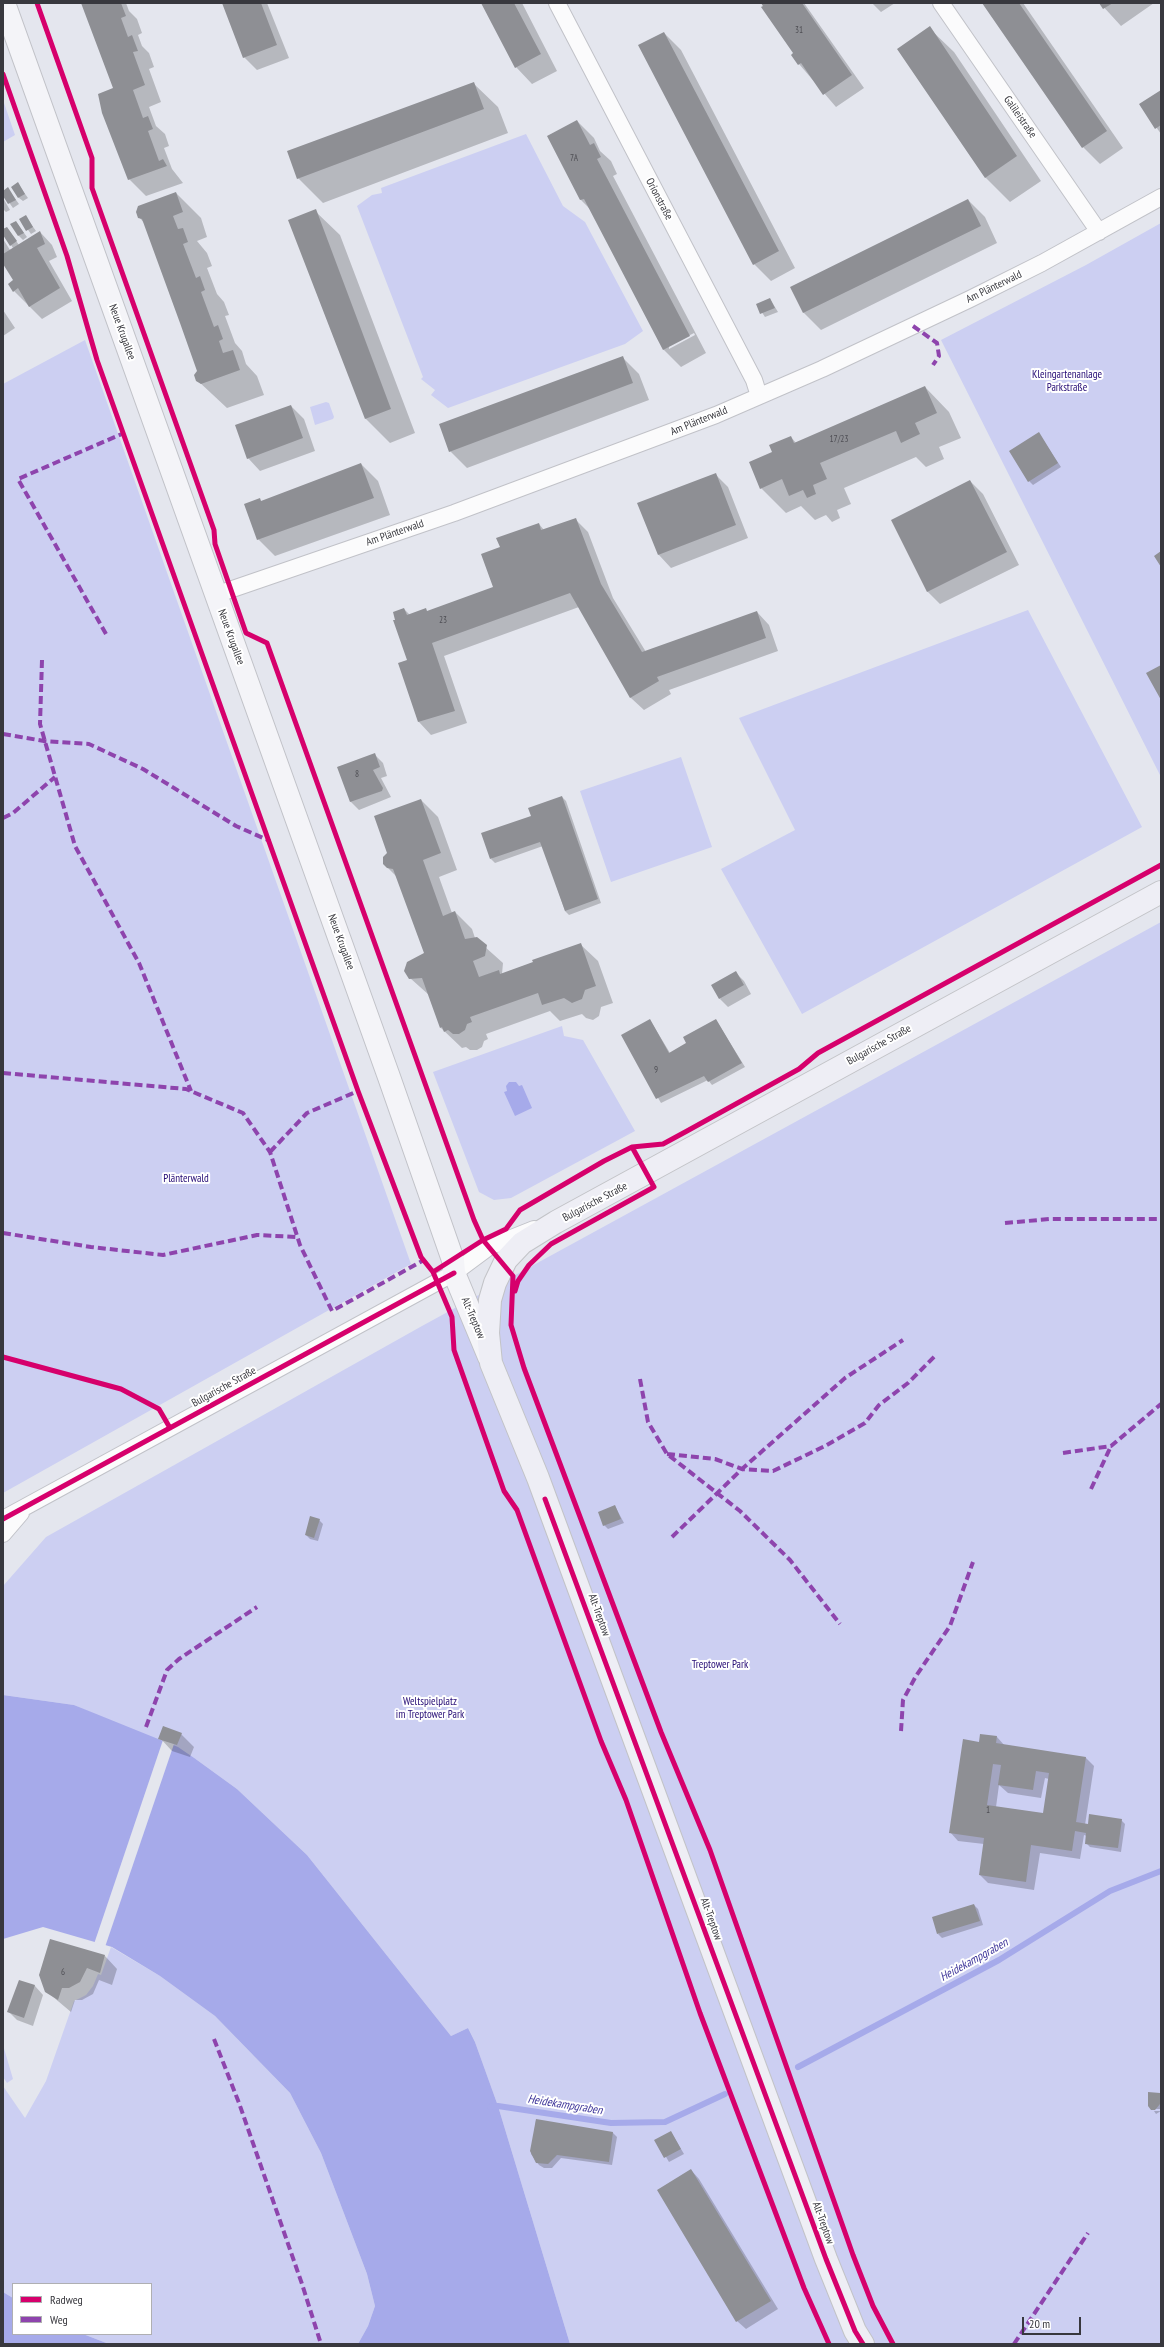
<!DOCTYPE html>
<meta charset="utf-8">
<style>
body{margin:0}
#map{position:relative;width:1164px;height:2347px;overflow:hidden;background:#e4e6ee;font-family:"PT Sans Narrow",sans-serif}
canvas{display:block}
.frame{position:absolute;inset:0;border:4px solid #38383e;pointer-events:none}
.legend{position:absolute;left:12px;top:2283px;width:140px;height:52px;box-sizing:border-box;background:#fff;border:1px solid #afafb2;margin:0;padding:5px 7px;list-style:none;font-size:12px;color:#38383e}
.legend li{display:flex;align-items:center;gap:8px;height:20px}
.legend b{width:20px;border:1px solid #afafb2}
.scale{position:absolute;left:1022px;top:2317px;width:59px;height:18px;box-sizing:border-box;border:2px solid #38383e;border-top:0;padding-left:5px;font-size:12px;line-height:14px;white-space:nowrap;color:#38383e;-webkit-text-stroke:3px #fff;paint-order:stroke}
</style>
<div id="map">
<canvas width="1164" height="2347"></canvas>
<div class="frame"></div>
<ul class="legend">
<li><b style="height:5px;background:#d6006c"></b>Radweg</li>
<li><b style="height:5px;background:#8e44ad"></b>Weg</li>
</ul>
<div class="scale">20 m</div>
</div>
<script>
const context = document.querySelector('canvas').getContext('2d');
context.lineJoin = 'round';
function fillPath(path, color) { context.fillStyle = color; context.fill(path, 'evenodd'); }
const toPath = rows => new Path2D(rows.map(r => 'M' + r).join(''));
function trace(path, color, width, dash) { context.strokeStyle = color; context.lineWidth = width; context.lineCap = dash ? 'butt' : 'round'; context.setLineDash(dash || []); context.stroke(path); }
function label(font, color, halo, rows, align = 'center') {
  context.font = font + ' "PT Sans Narrow",sans-serif'; context.lineWidth = 4; context.setLineDash([]); context.textBaseline = 'middle'; context.strokeStyle = halo; context.fillStyle = color; for (const [text, x, y, turn = 0] of rows) {
    context.save(); context.translate(x, y); context.rotate((+turn || 0) * Math.PI / 180); context.textAlign = isNaN(turn) ? turn : align; if (halo) context.strokeText(text, 0, 0); context.fillText(text, 0, 0); context.restore();
  }
}
const green = toPath([
 [3,100,15,135,3,142],
 [526,134,563,206,585,222,643,331,625,344,448,408,431,395,435,390,421,379,423,377,357,206,372,195,382,193,381,188],
 [1161,223,1161,777,941,340,1086,265],
 [85,340,411,1264,3,1493,3,384],
 [326,402,329,403,334,417,333,419,315,425,310,407],
 [1028,610,1142,827,802,1014,721,869,795,830,739,718],
 [681,757,712,847,611,882,580,791],
 [1161,922,1161,2344,570,2344,498,2106,475,2042,468,2028,451,2036,307,1855,237,1789,197,1760,74,1705,3,1695,3,1586,46,1537,422,1326],
 [562,1026,564,1036,583,1040,635,1131,511,1198,494,1200,479,1192,433,1072],
 [111,1947,160,1976,215,2016,290,2093,321,2153,367,2274,375,2306,368,2326,358,2344,109,2344,83,2334,151,2334,151,2284,13,2284,13,2298,3,2292,3,2086,25,2118,46,2081,74,2001,86,1995,93,1986,98,1974,101,1975],
 [3,2045,13,2079,7,2083,3,2077]
]);
const water = toPath([
 [509,1082,516,1082,519,1086,522,1085,532,1108,515,1116,504,1092,507,1091,506,1086],
 [3,1695,74,1705,178,1747,197,1760,237,1789,307,1855,451,2036,468,2028,475,2042,498,2106,570,2344,358,2344,368,2326,375,2306,367,2274,321,2153,290,2093,215,2016,160,1976,112,1947,43,1927,3,1939],
 [3,2292,13,2298,13,2334,83,2334,109,2344,3,2344]
]);
const pier = toPath([
 [163,1740,174,1744,105,1947,94,1944]
]);
const shadow = toPath([
 [84,3,126,3,129,11,137,19,142,33,138,35,142,46,149,53,154,67,149,69,161,102,149,107,156,126,165,134,169,146,164,148,172,169,183,183,146,196,129,179,114,89],
 [224,3,267,3,289,58,257,70,244,57],
 [482,3,522,3,557,71,532,84,516,67],
 [761,3,804,3,864,88,836,107,799,64,795,53],
 [872,3,895,3,881,12],
 [984,3,1023,3,1123,148,1100,164,1083,147],
 [1100,3,1154,3,1121,26],
 [929,28,954,52,1041,181,1010,202,985,177],
 [664,33,681,50,795,268,771,281,754,264],
 [473,83,498,107,508,133,323,203,298,178],
 [1161,92,1161,134,1140,104],
 [577,121,594,138,600,151,611,161,617,174,613,176,706,353,681,367,664,350,590,209,581,200,548,136],
 [694,333,695,335,669,349,669,346],
 [18,184,28,198,23,201,19,198],
 [8,189,19,204,13,208,3,194],
 [176,193,201,218,207,237,197,241,207,253,212,266,207,268,217,294,224,302,229,315,225,316,235,343,242,351,246,364,257,376,264,395,227,408,197,380,198,371,145,224,139,217],
 [3,198,10,210,6,212,3,209],
 [968,200,985,217,997,243,821,330,804,313,791,288],
 [315,211,340,235,415,433,390,443,366,419],
 [26,217,36,231,31,234,21,220],
 [16,222,27,237,23,240,19,236],
 [7,228,19,245,40,232,52,245,57,257,49,261,72,301,42,319,14,291,15,281,3,262,3,239,10,250,13,248,3,233,3,230],
 [770,299,778,312,765,317,757,305],
 [3,310,15,328,3,336],
 [622,357,639,374,649,400,467,468,450,451],
 [925,387,949,412,961,438,939,447,944,459,926,467,916,457,844,488,851,504,837,510,840,518,832,522,826,515,815,520,801,506,786,513,761,488,773,453,791,437,796,443],
 [291,406,304,419,315,451,260,471,248,458],
 [1039,434,1061,467,1033,485,1029,481],
 [361,464,378,481,390,515,275,556,258,539,262,502],
 [715,474,728,487,748,538,671,568,659,555,638,504],
 [970,481,983,494,1019,565,940,604,927,591],
 [575,519,588,532,613,598,646,652,757,612,769,625,778,651,669,690,671,694,644,710,631,698,579,607,444,656,467,723,431,735,419,722,399,664,408,661,404,609,410,615,428,612,494,588,501,548,539,524,544,530],
 [375,755,383,763,387,776,381,778,391,797,359,810,351,802,338,767],
 [562,797,566,801,601,903,569,915,565,911,543,846,495,863,491,859,533,816],
 [421,800,438,817,457,870,439,877,452,913,455,912,472,929,475,938,503,963,502,974,581,945,598,961,613,1003,601,1007,599,1016,593,1020,586,1018,582,1014,560,1021,550,1011,486,1034,488,1039,484,1041,482,1047,477,1050,470,1050,466,1047,462,1048,441,1028,429,995,410,978,425,954,397,877,388,868],
 [735,972,744,981,751,994,728,1007,720,999],
 [650,1020,670,1053,688,1043,716,1020,745,1067,712,1085,708,1080,661,1103,622,1036],
 [615,1506,624,1523,608,1529,604,1525],
 [319,1520,323,1524,318,1541,310,1539,306,1535],
 [181,1734,194,1747,190,1757,172,1751,160,1738],
 [997,1737,1005,1746,1086,1758,1094,1766,1085,1825,1121,1820,1125,1824,1121,1852,1090,1847,1086,1843,1087,1836,1084,1835,1080,1859,1040,1853,1034,1890,988,1883,980,1875,984,1844,958,1841,950,1832,980,1743],
 [1045,1778,1049,1779,1044,1814,996,1807,999,1785,1008,1793,1041,1798],
 [974,1905,978,1909,983,1925,942,1938,938,1934],
 [105,1956,117,1969,112,1985,99,1980,93,1994,82,2000,75,2000,71,2012,46,1991],
 [19,1981,35,1986,43,1995,33,2026,17,2020,9,2012],
 [1160,2094,1161,2111,1156,2114,1154,2111,1160,2111,1160,2109,1152,2109],
 [536,2120,613,2133,617,2137,612,2165,561,2158,552,2168,544,2168,539,2165,531,2154],
 [671,2132,684,2154,669,2162,656,2140],
 [691,2170,699,2179,778,2309,746,2329,737,2321]
]);
const stream = toPath([
 [798,2067,999,1960,1110,1891,1161,1871],
 [490,2107,498,2106,611,2123,665,2122,725,2094]
]);
const building = toPath([
 [81,3,121,3,126,16,121,18,128,37,132,35,138,51,133,52,145,85,133,90,143,118,148,116,153,129,148,131,159,161,163,159,167,166,128,180,102,113,98,94,113,88],
 [222,3,261,3,277,45,243,58],
 [481,3,514,3,541,54,515,68],
 [761,3,802,3,852,75,823,95,801,63,798,65,791,55,793,53,761,7,763,6],
 [982,3,1019,3,1107,131,1082,148],
 [1099,3,1113,3,1103,9],
 [930,26,1017,156,985,178,897,49],
 [664,32,779,251,753,265,638,45],
 [474,82,484,109,297,179,287,151],
 [1161,90,1161,125,1155,129,1139,104],
 [577,120,590,145,594,143,601,157,597,159,690,336,663,350,584,199,580,200,547,136],
 [18,182,25,194,18,198,11,187],
 [8,187,16,200,8,204,3,196,3,191],
 [176,192,183,212,173,216,178,229,183,228,188,242,183,244,196,278,200,276,205,290,201,292,214,327,218,325,223,339,219,341,223,353,233,350,240,370,201,384,196,381,194,375,197,371,180,323,142,219,138,218,136,212,138,206],
 [968,199,981,226,803,313,790,287],
 [316,209,391,409,365,419,288,220],
 [26,215,33,227,26,231,19,219],
 [16,221,24,233,18,236,10,224],
 [7,227,17,241,10,246,3,235,3,229],
 [40,231,45,244,37,248,60,288,29,307,18,288,13,292,8,284,13,280,3,264,3,254],
 [770,298,775,308,760,314,756,304],
 [623,356,633,383,449,452,439,424],
 [925,386,937,413,915,423,920,434,901,443,896,431,820,463,827,479,813,485,816,494,807,498,803,490,789,496,782,479,760,489,749,462,772,452,769,445,791,436,794,443],
 [291,405,303,438,247,459,235,425],
 [1039,432,1058,463,1028,482,1009,451],
 [361,463,374,498,257,540,244,504,260,498,261,501],
 [716,473,736,525,658,555,637,503],
 [970,480,1007,552,927,592,891,520],
 [576,518,601,584,642,652,757,611,766,638,657,677,659,681,630,698,570,593,432,643,455,711,418,722,398,663,407,660,393,620,395,620,393,612,404,608,407,615,426,608,427,611,493,587,481,554,500,547,496,538,539,523,541,530],
 [1161,551,1161,567,1154,556],
 [1161,665,1161,700,1146,673],
 [375,753,380,767,373,770,383,788,382,791,350,802,337,767],
 [562,796,598,899,565,911,540,842,490,859,481,833,531,816,528,808],
 [421,799,441,853,423,860,443,916,455,911,465,939,477,937,487,945,485,956,473,961,479,977,499,970,500,974,533,962,532,960,581,943,596,986,585,990,582,999,572,1003,564,998,542,1005,538,993,470,1017,472,1022,467,1024,465,1030,459,1034,453,1034,448,1030,444,1032,442,1027,440,1028,422,978,409,979,404,971,407,962,424,953,393,869,387,868,383,864,383,857,387,853,374,816],
 [736,971,744,985,719,999,711,985],
 [650,1019,669,1053,686,1043,683,1037,716,1019,742,1063,708,1082,704,1076,656,1099,621,1035],
 [615,1505,621,1519,603,1526,598,1512],
 [310,1516,320,1519,314,1538,305,1535],
 [163,1726,182,1733,177,1745,158,1739],
 [980,1734,997,1736,996,1743,1086,1757,1076,1822,1088,1824,1089,1814,1122,1819,1118,1848,1085,1844,1086,1833,1075,1831,1072,1851,1031,1845,1026,1882,979,1875,984,1838,949,1833,963,1739,979,1742],
 [993,1764,1001,1765,998,1785,1033,1790,1036,1771,1049,1773,1043,1813,987,1805],
 [974,1904,980,1921,937,1934,932,1917],
 [50,1939,105,1955,100,1973,87,1968,80,1982,69,1988,62,1988,58,2000,45,1992,39,1975],
 [19,1980,35,1985,24,2018,7,2012],
 [1148,2092,1160,2093,1160,2104,1155,2110,1151,2110,1148,2106],
 [536,2119,613,2132,609,2162,557,2155,548,2164,536,2163,530,2151],
 [671,2131,681,2149,664,2158,654,2140],
 [691,2169,771,2301,736,2322,657,2190]
]);
const street = toPath([
 [557,3,754,380,759,396],
 [941,3,1099,232],
 [215,595,454,513,716,415,822,369,970,299,1042,263,1161,197],
 [3,1519,454,1273,489,1247,534,1229],
 [3,1534,21,1513]
]);
const secondary = toPath([
 [4,3,389,1077,453,1260,454,1273,489,1357]
]);
const primary = toPath([
 [863,2344,855,2331,826,2259,538,1478,491,1363,488,1333,490,1300,495,1283,506,1260,522,1243,556,1222,1161,892]
]);
const quiet = toPath([
 [913,326,937,343,939,356,933,365],
 [106,634,18,479,124,433],
 [42,660,40,724,75,846,139,963,191,1091],
 [3,734,44,741,89,744,143,769,236,826,270,841],
 [3,818,13,813,55,777],
 [3,1073,186,1089,243,1113,270,1152,300,1245,332,1311,424,1260],
 [270,1152,307,1113,358,1091],
 [1005,1223,1050,1219,1161,1219],
 [3,1233,91,1247,163,1255,257,1235,296,1237],
 [640,1379,648,1422,667,1454,740,1511,790,1560,840,1624],
 [1063,1453,1111,1446,1161,1404],
 [667,1454,715,1459,742,1469,773,1471,825,1446,865,1423,879,1405,908,1383,935,1356],
 [1091,1489,1111,1446],
 [672,1537,742,1469,845,1378,903,1340],
 [146,1727,167,1670,179,1659,257,1607],
 [901,1731,903,1700,916,1676,950,1626,973,1562],
 [214,2039,239,2103,302,2284,321,2344],
 [1014,2344,1088,2233]
]);
const cycleway = toPath([
 [37,3,92,158,92,188,214,530,215,544,246,633,267,643,474,1220,483,1240,513,1276,511,1325,524,1368,661,1732,710,1850,853,2255,873,2306,893,2344],
 [3,74,67,256,97,360,358,1091,421,1257,433,1272,452,1317,454,1350,504,1491,517,1510,601,1741,626,1800,700,2013,804,2288,829,2344],
 [433,1272,483,1240,506,1229,520,1210,604,1161,632,1147,663,1144,687,1131,799,1069,818,1053,1161,865],
 [515,1291,518,1281,529,1265,551,1244,654,1187,632,1147],
 [3,1357,121,1389,159,1409,170,1428],
 [545,1499,826,2259,855,2331,863,2344],
 [3,1519,454,1273]
]);
const numberNames = [
 ["31",799,30],
 ["7A",574,158],
 ["17/23",839,439],
 ["23",443,620],
 ["8",357,774],
 ["9",656,1070],
 ["1",988,1810],
 ["6",63,1972]
];
const streetNames = [
 ["Galileistraße",1020,117,55],
 ["Orionstraße",659,199,62],
 ["Am Plänterwald",994,287,-26],
 ["Neue Krugallee",122,332,70],
 ["Am Plänterwald",699,421,-22],
 ["Am Plänterwald",395,533,-19],
 ["Neue Krugallee",231,637,70],
 ["Neue Krugallee",341,942,70],
 ["Bulgarische Straße",879,1045,-29],
 ["Bulgarische Straße",595,1202,-28],
 ["Alt-Treptow",473,1318,67],
 ["Bulgarische Straße",224,1387,-29],
 ["Alt-Treptow",599,1615,70],
 ["Alt-Treptow",711,1919,70],
 ["Alt-Treptow",823,2223,70]
];
const parkNames = [
 ["Kleingartenanlage",1067,375],
 ["Parkstraße",1067,388],
 ["Plänterwald",186,1179],
 ["Treptower Park",720,1665],
 ["Weltspielplatz",430,1702],
 ["im Treptower Park",430,1715]
];
const waterNames = [
 ["Heidekampgraben",974,1960,-29],
 ["Heidekampgraben",565,2105,9]
];
fillPath(green, '#cccff2');
fillPath(water, '#a6aaea');
fillPath(pier, '#e4e6ee');
fillPath(shadow, '#0003');
trace(stream, '#a6aaea', 6);
fillPath(building, '#8e8f94');
trace(street, '#c1c2c8', 18);
trace(secondary, '#c1c2c8', 24);
trace(primary, '#c2c3c7', 24);
trace(street, '#fbfbfc', 16);
trace(secondary, '#f4f4f8', 22);
trace(primary, '#eeeef5', 22);
trace(quiet, '#8e44ad', 4, [8, 4]);
trace(cycleway, '#d6006c', 5);
label('9px', '#4e4e54', null, numberNames);
label('11px', '#38383e', '#fff', streetNames);
label('11px', '#240a74', '#fff', parkNames);
label('italic 12px', '#3d3499', '#fff', waterNames);
</script>
